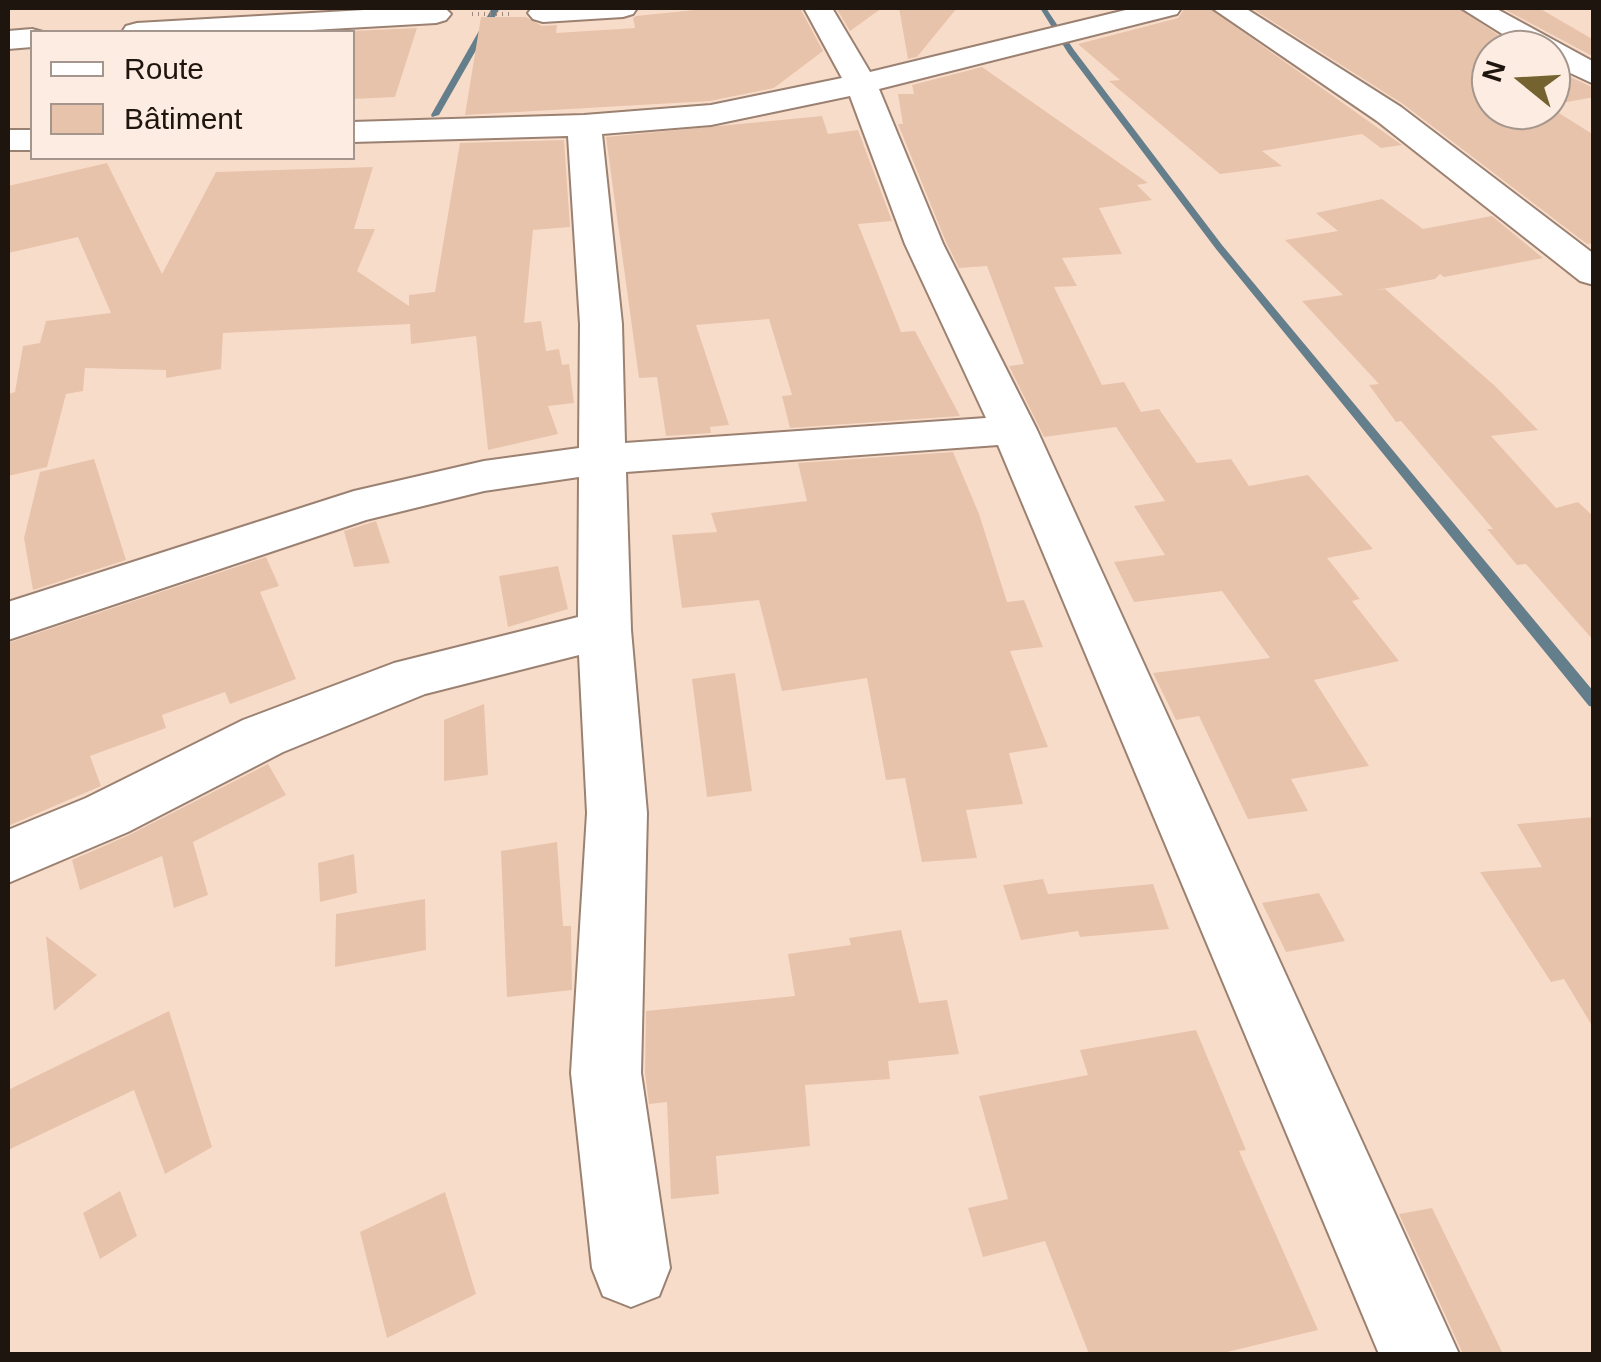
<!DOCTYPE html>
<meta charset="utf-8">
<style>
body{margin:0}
#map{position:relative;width:1601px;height:1362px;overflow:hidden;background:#f8dcca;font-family:Helvetica,sans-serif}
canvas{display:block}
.frame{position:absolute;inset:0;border:10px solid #1e150f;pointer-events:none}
.legend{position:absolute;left:30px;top:30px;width:325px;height:130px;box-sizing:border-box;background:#fdece1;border:2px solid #a4968d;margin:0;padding:12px 18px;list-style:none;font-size:30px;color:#1e150f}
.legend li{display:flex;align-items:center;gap:20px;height:50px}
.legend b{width:50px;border:2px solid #a4968d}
.north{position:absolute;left:1471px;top:30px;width:100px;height:100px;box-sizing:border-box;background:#fdece1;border:2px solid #a4968d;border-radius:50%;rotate:288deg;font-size:28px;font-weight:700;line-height:40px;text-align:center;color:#1e150f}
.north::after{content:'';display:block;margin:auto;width:35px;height:45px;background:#746331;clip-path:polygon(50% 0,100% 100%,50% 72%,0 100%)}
</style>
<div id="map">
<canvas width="1601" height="1362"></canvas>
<div class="frame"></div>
<ul class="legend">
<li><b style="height:12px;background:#fff"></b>Route</li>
<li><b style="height:28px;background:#e8c3ab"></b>Bâtiment</li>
</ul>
<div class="north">N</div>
</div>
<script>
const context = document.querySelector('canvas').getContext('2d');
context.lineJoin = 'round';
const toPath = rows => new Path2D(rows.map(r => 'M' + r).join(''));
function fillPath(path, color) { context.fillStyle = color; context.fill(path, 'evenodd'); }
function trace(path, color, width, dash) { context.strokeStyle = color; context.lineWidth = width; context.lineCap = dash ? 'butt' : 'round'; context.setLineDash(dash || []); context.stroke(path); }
const stream = toPath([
 [492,8,500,8,439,115,432,117,431,115,492,8],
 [1040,8,1046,8,1074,50,1222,245,1594,692,1594,707,1589,706,1216,249,1068,53,1040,8]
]);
const building = toPath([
 [714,8,800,8,823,51,774,88,710,101,465,115,481,17,526,17,542,26,557,25,556,33,635,28,633,18,636,16],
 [836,8,882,8,850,31],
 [899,8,957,8,917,57,908,59],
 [1185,8,1209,8,1402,145,1381,148,1362,134,1262,151,1282,166,1220,174,1109,81,1120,80,1078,44,1178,18],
 [1251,8,1458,8,1521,50,1491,50,1491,110,1551,108,1594,135,1594,243,1587,244,1403,104],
 [1502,8,1539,8,1594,40,1594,57],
 [417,28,395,97,352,99,352,31],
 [982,67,1148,183,1137,185,1152,200,1099,208,1122,254,1062,258,1077,286,1054,287,1102,385,1124,382,1141,412,1159,409,1197,463,1231,459,1249,486,1308,475,1373,549,1327,558,1360,599,1352,601,1399,661,1314,680,1369,766,1291,779,1308,811,1248,819,1199,716,1176,720,1153,673,1270,658,1222,591,1134,602,1114,562,1165,555,1134,506,1165,501,1116,427,1044,437,1009,366,1024,364,987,266,959,268,946,242,898,124,903,124,898,94,914,94,912,85],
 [1551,68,1594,88,1594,97,1551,105],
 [822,116,828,134,858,130,892,221,858,224,901,332,915,331,960,416,790,428,782,396,792,395,769,319,696,325,729,425,710,427,711,433,666,436,657,377,639,378,606,137],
 [564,140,570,227,533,230,524,323,541,321,546,351,559,349,562,365,569,364,574,403,548,406,558,434,488,450,476,336,411,344,410,324,223,333,221,369,166,378,166,370,85,368,83,391,66,394,47,467,8,476,8,394,15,392,23,346,40,343,46,321,111,313,78,237,8,253,8,186,107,163,162,274,216,172,373,167,354,229,375,229,357,271,409,306,409,295,435,292,460,143],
 [1382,199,1423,229,1492,216,1543,258,1444,277,1440,274,1435,279,1372,291,1385,289,1495,386,1538,430,1491,436,1556,508,1578,502,1593,516,1594,641,1526,564,1517,565,1487,529,1493,529,1401,421,1396,422,1369,385,1379,384,1302,301,1343,295,1285,240,1338,231,1316,213],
 [953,452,979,514,1007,602,1024,600,1043,647,1010,651,1048,747,1009,753,1023,804,966,810,977,858,922,862,905,778,886,780,867,678,782,691,759,600,682,608,672,535,717,532,711,513,807,501,798,463],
 [94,459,126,560,33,590,24,538,40,472],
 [376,521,390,563,354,567,344,531],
 [266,557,279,586,260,592,296,679,230,704,225,692,162,715,166,728,90,756,101,786,8,826,8,643],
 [558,566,568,609,508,627,499,576],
 [735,673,752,791,707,797,692,679],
 [484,704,488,775,444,781,444,720],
 [268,764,286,795,193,842,208,895,174,908,162,856,80,890,72,860,129,835],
 [1594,817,1594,1029,1564,979,1551,982,1480,872,1542,867,1517,824],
 [557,842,563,926,571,926,572,990,507,997,501,851],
 [354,854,357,893,320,902,318,863],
 [1043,879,1048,894,1153,884,1169,929,1080,937,1078,931,1021,940,1003,885],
 [1319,893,1345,941,1286,952,1262,903],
 [425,899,426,950,335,967,336,914],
 [901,930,919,1003,947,1000,959,1054,888,1061,890,1079,805,1085,810,1146,716,1156,719,1194,671,1199,667,1102,649,1104,645,1073,646,1011,795,996,788,954,851,945,849,938],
 [46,936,97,975,54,1011],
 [169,1011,212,1147,165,1174,134,1090,8,1150,8,1090],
 [1196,1030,1246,1150,1239,1151,1318,1330,1219,1354,1089,1354,1045,1241,983,1257,968,1208,1008,1199,979,1096,1088,1075,1080,1050],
 [120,1191,137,1236,100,1259,83,1213],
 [445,1192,476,1294,387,1338,360,1232],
 [1432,1208,1489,1325,1503,1354,1463,1354,1399,1214]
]);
const path = toPath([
 [472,14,510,14]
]);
const minor = toPath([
 [399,8,445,8,451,14,446,20,436,23,276,32,122,32,126,26,137,23,399,8],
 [532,8,637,8,633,14,623,17,543,22,533,19,528,13,532,8],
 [804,8,832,8,870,72,1134,8,1181,8,1177,14,879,89,943,244,1037,430,1459,1354,1379,1354,998,445,626,472,631,630,647,813,641,1073,670,1268,659,1296,631,1307,603,1296,592,1268,571,1073,587,813,579,655,425,694,283,752,128,832,8,883,8,830,86,798,243,720,394,663,578,617,579,477,484,491,366,520,8,640,8,602,354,491,484,461,579,448,580,324,568,136,352,142,352,122,584,115,711,105,842,78,804,8],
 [850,96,905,244,986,418,625,443,622,324,602,134,711,125,850,96],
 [1212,8,1245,8,1401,107,1594,254,1594,285,1580,281,1377,121,1212,8],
 [1461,8,1495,8,1594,62,1594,84,1551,64,1551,50,1528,50,1461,8],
 [32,29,43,32,32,32,32,47,8,49,8,31,32,29],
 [8,130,32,130,32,150,8,150,8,130]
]);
fillPath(stream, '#657e8c');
fillPath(building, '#e8c3ab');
trace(minor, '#9b8171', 4);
trace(path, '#9e897c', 4, [1, 5]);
fillPath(minor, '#fff');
</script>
